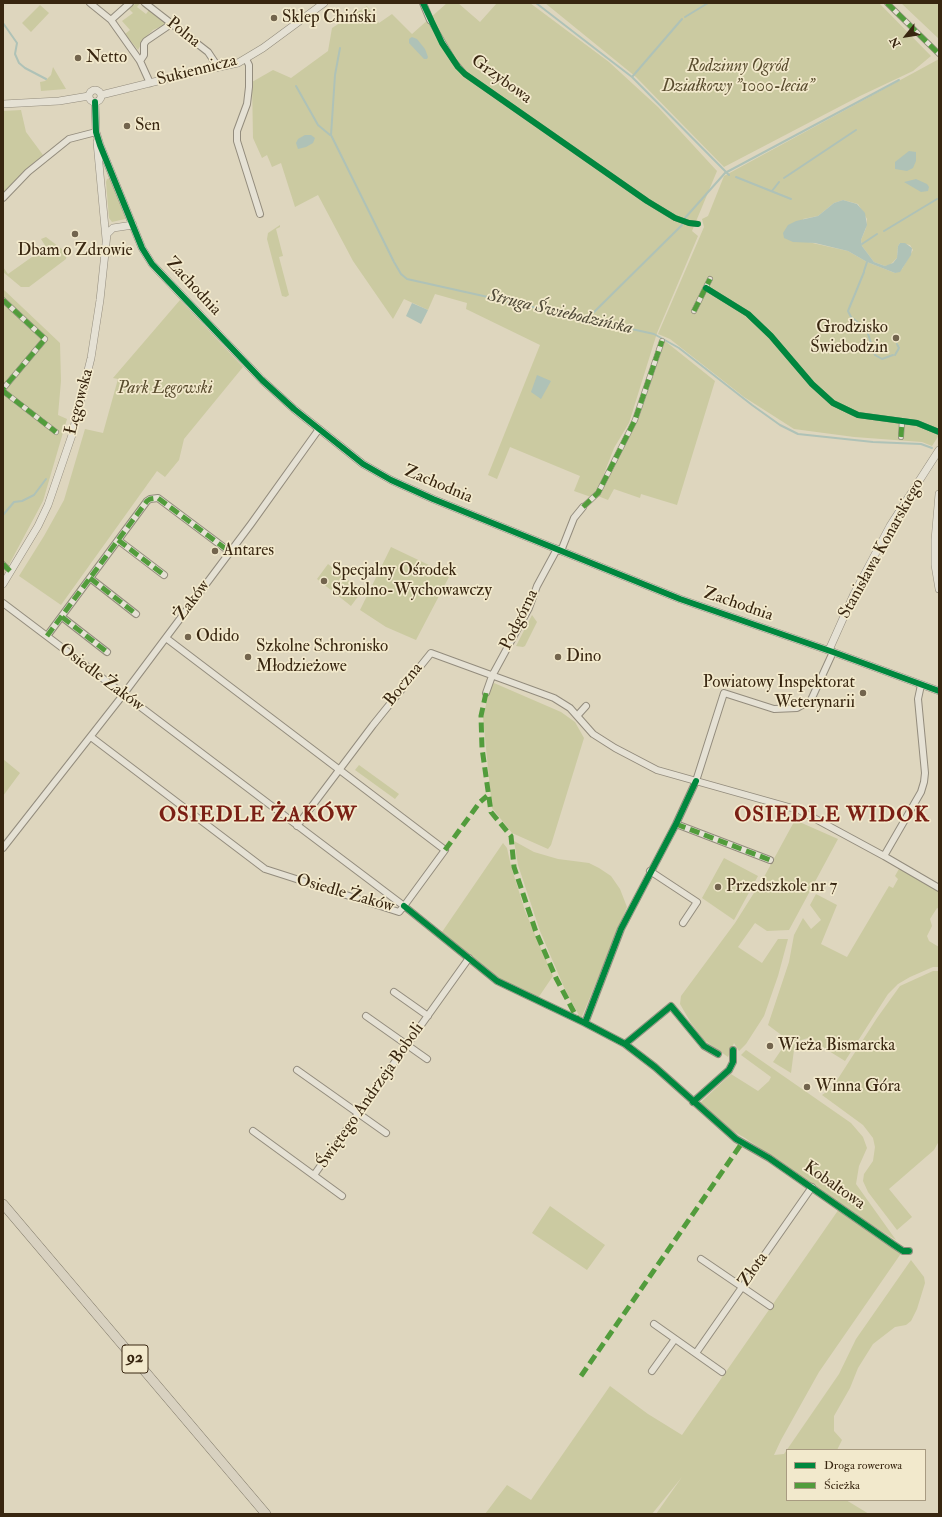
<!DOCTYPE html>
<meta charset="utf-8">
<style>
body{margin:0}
#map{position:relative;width:942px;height:1517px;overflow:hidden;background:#ded6be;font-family:"IM FELL Double Pica",serif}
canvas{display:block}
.frame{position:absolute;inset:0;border:4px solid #382610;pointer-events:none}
.legend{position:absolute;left:786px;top:1449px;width:140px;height:52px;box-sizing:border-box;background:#f2e9cc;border:1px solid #a89b81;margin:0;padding:5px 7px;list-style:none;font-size:12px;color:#382610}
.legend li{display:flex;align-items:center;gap:8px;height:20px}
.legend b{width:20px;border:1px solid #a89b81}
.north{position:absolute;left:886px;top:16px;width:40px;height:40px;-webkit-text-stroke:3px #f2e9cc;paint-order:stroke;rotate:240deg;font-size:11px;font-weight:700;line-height:16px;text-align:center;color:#382610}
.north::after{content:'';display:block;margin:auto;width:14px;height:18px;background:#382610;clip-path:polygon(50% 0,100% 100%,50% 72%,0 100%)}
</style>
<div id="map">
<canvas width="942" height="1517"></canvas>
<div class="frame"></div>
<ul class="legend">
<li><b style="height:5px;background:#00873e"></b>Droga rowerowa</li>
<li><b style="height:5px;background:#529c3c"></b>Ścieżka</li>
</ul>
<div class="north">N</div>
</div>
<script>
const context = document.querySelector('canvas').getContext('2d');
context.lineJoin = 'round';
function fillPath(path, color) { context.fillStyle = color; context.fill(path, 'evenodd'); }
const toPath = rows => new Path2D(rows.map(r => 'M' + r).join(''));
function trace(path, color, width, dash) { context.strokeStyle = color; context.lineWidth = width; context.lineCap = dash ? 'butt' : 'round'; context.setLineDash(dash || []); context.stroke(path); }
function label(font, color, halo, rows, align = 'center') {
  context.font = font + ' "IM FELL Double Pica",serif'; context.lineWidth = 3.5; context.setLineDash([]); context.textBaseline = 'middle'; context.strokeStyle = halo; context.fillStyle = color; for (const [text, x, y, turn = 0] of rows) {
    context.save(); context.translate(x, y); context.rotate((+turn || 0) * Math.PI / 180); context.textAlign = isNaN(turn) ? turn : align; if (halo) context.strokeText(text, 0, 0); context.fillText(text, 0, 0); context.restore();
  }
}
const green = toPath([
 [137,3,140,3,137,7,146,14,149,10,166,24,153,30,144,39,138,50,125,34,130,30,122,21,133,13,128,8],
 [447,3,458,3,480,22,497,3,530,3,609,62,658,107,717,171,692,231,698,236,657,333,629,423,614,448,597,492,591,497,574,491,580,476,510,447,497,479,488,475,540,345,466,309,467,303,435,294,428,310,404,299,393,319,353,261,318,195,295,207,281,163,272,167,267,155,262,158,253,138,252,82,273,70,291,78,328,51,332,28,367,6,379,23,392,14,412,34],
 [545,3,879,3,931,56,913,71,860,96,724,167,636,77],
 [902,3,939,3,939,39,901,3],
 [40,5,49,13,31,32,22,23],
 [939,59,939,435,932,446,922,442,854,437,794,429,744,397,670,339,658,334,704,227,702,219,708,216,724,176],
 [843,200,858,204,867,219,866,228,861,240,862,246,874,262,885,266,890,265,897,258,898,246,900,243,910,245,913,250,902,269,895,273,867,262,848,251,808,242,803,219,818,216,834,203],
 [53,67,66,89,41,91,40,82,45,81,51,75],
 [21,110,26,132,43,155,25,170,3,193,3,111],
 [110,178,126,218,125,219,112,222,109,218,106,182,107,179],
 [280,225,280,227,276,229,283,256,279,257,289,295,286,297,282,296,267,239,268,233],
 [46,237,67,253,66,259,29,287,21,287,3,272,3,267,8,274,46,247,41,239],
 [3,289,60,343,61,381,58,415,67,419,43,501,3,576],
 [180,300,243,367,184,439,179,460,165,477,157,471,61,605,19,576,44,536,64,500,85,429,103,433,118,379,113,378],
 [665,341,715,381,677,505,641,494,640,498,614,489,608,500,598,496,638,420],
 [391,547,450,575,416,640,386,627,360,610],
 [328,564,362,591,351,606,317,579],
 [532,615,537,622,525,646,523,647,516,646],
 [494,683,561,712,575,722,584,738,551,845,548,849,512,833,492,808,483,718,490,687],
 [3,759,20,773,3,796],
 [359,765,399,794,395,799,355,770],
 [795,820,838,839,789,930,767,931,755,923,738,947,762,963,778,939,788,939,778,976,764,1016,746,1044,739,1051,734,1043,728,1057,704,1040,691,1023,680,1004,681,996,735,923,764,877],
 [514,841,534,852,558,859,589,863,599,868,611,876,620,889,627,907,581,1019,566,992,540,931,518,865],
 [503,843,507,848,511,866,525,911,553,976,536,1001,495,984,499,979,442,932],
 [724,858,758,876,734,920,702,898],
 [900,867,939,890,939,909,937,908,930,919,932,926,927,936,929,941,939,947,939,967,933,967,910,977,898,984,888,994,845,1061,808,1038,795,1042,791,1073,773,1062,788,1040,768,1025,789,962,794,935,803,918,811,929,821,920,810,905,816,894,837,905,821,944,847,957,889,886,893,888,898,879,895,876],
 [933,971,939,971,939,1141,934,1150,889,1189,912,1217,897,1230,868,1192,863,1181,864,1174,873,1161,875,1147,873,1138,863,1125,822,1095,832,1088,877,1018,900,986],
 [746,1050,851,1123,863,1137,867,1148,859,1166,856,1184,896,1240,860,1218,745,1138,729,1129,699,1104,731,1074,758,1091,769,1081,771,1077,741,1055],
 [550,1206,605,1245,587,1270,532,1233],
 [839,1209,902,1252,819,1372,781,1440,774,1455,784,1454,839,1374,856,1339,911,1260,924,1277,925,1283,917,1309,911,1321,906,1325,895,1327,873,1344,858,1368,850,1388,834,1416,834,1431,842,1440,837,1450,787,1450,787,1500,846,1500,869,1514,656,1514,682,1477,652,1514,485,1514,507,1485,531,1500,610,1386,648,1414,682,1435]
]);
const water = toPath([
 [412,37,417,39,425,49,428,57,427,59,424,59,409,43,409,39],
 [305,135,311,135,315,138,313,143,306,147,298,149,296,143,298,139],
 [909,151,916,152,916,161,913,168,907,171,895,169,895,162],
 [916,179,927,184,929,187,928,191,921,192,904,182],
 [843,200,857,204,865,213,867,225,861,240,862,246,874,262,885,266,893,263,897,258,898,246,900,243,905,243,912,248,911,255,900,272,895,273,867,262,848,251,815,243,793,242,784,238,783,233,788,225,796,221,818,216,834,203],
 [412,303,428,310,421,324,406,316],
 [537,375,551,381,541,399,531,392]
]);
const stream = toPath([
 [536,3,632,77],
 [685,17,708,3],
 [682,19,632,77,729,175],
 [3,23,17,43,15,54,19,63,25,68,46,79],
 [340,48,335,75,331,135,394,262,401,274,407,279,654,334,679,348,752,405,780,425,798,434,873,442,921,444,932,448],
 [296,86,318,125,330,135],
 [736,177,791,199],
 [784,178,856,130],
 [772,191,779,182],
 [685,218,725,173,899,80],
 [884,231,937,199],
 [862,244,877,234],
 [864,271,867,262],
 [864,272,848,311,851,317,865,328],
 [588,318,682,225],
 [867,331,875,355,882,359,893,355],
 [895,355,899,348,897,344],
 [3,515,14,502,22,501,34,495,46,479]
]);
const pedestrian = toPath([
 [887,3,939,54],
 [430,20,454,61,465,74,647,201,675,218,689,223,698,224],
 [706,288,748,314,771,336,812,384,833,403,858,415,917,423,939,432],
 [3,300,45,339,3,389],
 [694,311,710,279],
 [3,391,56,432],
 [901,437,902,421],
 [583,507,598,493,635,420,662,341],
 [3,564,10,571]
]);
const minor = toPath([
 [90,3,111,20,140,61,150,83],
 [145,3,208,52,218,67],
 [423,3,430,20],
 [111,20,130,3],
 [246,59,249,65,249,87,247,104,237,131,237,141,260,214],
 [140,61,144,55,144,44,146,41,171,24],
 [3,198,28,172,69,139,96,132],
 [118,540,164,575],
 [561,551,574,518,583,507],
 [90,578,136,614],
 [3,603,404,906,497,981,585,1023],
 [62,617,107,652],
 [47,636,147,501,150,499,158,498,230,552],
 [833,652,811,700,797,708,774,709,724,693,696,781,676,824,621,929,585,1023,625,1044,655,1067,736,1139,769,1158,894,1245,903,1251,909,1251],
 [486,693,492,676,529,608,537,586,557,549],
 [577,716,586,706],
 [91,737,265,869,399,912,404,906,445,850,166,638],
 [676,824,770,860],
 [297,826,373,725,431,653,554,698,570,708,593,734,615,748,657,770,799,810,884,856,921,792,924,782,925,773,918,699,921,685],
 [3,848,123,695,251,524,319,429],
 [884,856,939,888],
 [650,871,697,902,683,923],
 [394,992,428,1016],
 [366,1016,427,1059],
 [625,1044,671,1006,704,1046,718,1054],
 [297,1070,386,1133],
 [693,1102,729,1070,733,1062,733,1050],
 [253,1131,342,1196],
 [314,1175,469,958],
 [701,1259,770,1306],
 [654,1324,722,1372],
 [696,1353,812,1187],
 [652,1371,675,1339]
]);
const tertiary = toPath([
 '89 96a6 6 0 1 1 12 0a6 6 0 1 1-12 0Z',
 [101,95,186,74,238,63,263,48,324,3],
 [95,102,96,132,100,145,142,248,152,264,262,380,294,409,363,464,391,480,433,499,680,599,833,652,939,691],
 [3,104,59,101,89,96],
 [97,142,106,239],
 [939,494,935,540,935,565,939,589],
 [3,584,38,526,48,505,72,435,91,358,100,300,107,234,113,228,133,225],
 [829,650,854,594,890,526,939,450]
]);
const primary = toPath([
 [3,1204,266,1514]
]);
const quiet = toPath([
 [887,3,939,54],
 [3,300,45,339,3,389],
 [694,311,710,279],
 [3,391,56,432],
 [901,437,902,421],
 [583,507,598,493,635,420,662,341],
 [118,540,164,575],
 [3,564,10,571],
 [90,578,136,614],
 [62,617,107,652],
 [47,636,147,501,150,499,158,498,230,552],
 [486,693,481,716,482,748,491,812,511,836,514,867,536,932,556,978,577,1018],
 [676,824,770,860],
 [445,850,480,802,487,796],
 [581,1376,742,1143]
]);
const cycleway = toPath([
 [423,3,442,43,458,67,465,74,647,201,675,218,689,223,698,224],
 [95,102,96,132,100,145,142,248,152,264,262,380,294,409,363,464,391,480,433,499,680,599,833,652,939,691],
 [706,288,748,314,771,336,812,384,833,403,858,415,917,423,939,432],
 [696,781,676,824,621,929,585,1023,625,1044,655,1067,736,1139,769,1158,894,1245,903,1251,909,1251],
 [404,906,497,981,585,1023],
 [625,1044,671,1006,704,1046,718,1054],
 [693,1102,729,1070,733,1062,733,1050]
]);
const markers = [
 [274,18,4,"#72644d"],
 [78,58,4,"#72644d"],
 [127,126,4,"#72644d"],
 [75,234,4,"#72644d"],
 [896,338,4,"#72644d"],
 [215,551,4,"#72644d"],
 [324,581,4,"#72644d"],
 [188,637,4,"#72644d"],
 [248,657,4,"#72644d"],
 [558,657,4,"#72644d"],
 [863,693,4,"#72644d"],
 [718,887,4,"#72644d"],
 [770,1046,4,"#72644d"],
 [807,1087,4,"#72644d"]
];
const shields = [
 [135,1359,26]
];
const shieldNames = [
 ["92",135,1359]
];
const poiNames = [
 ["Sklep Chiński",282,18],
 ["Netto",86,58],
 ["Sen",135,126],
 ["Dbam o Zdrowie",75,251,"center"],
 ["Grodzisko",888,328,"right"],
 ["Świebodzin",888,348,"right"],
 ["Antares",223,551],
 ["Specjalny Ośrodek",332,571],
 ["Szkolno-Wychowawczy",332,591],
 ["Odido",196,637],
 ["Szkolne Schronisko",256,647],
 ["Młodzieżowe",256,667],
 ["Dino",566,657],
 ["Powiatowy Inspektorat",855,683,"right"],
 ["Weterynarii",855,703,"right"],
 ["Przedszkole nr 7",726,887],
 ["Wieża Bismarcka",778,1046],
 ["Winna Góra",815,1087]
];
const streetNames = [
 ["Polna",183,33,38],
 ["Sukiennicza",197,71,-14],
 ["Grzybowa",501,80,36],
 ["Zachodnia",193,287,47],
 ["Łęgowska",80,402,-75],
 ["Zachodnia",438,485,23],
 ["Stanisława Konarskiego",882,549,-61],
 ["Żaków",193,601,-53],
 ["Zachodnia",738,605,19],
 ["Podgórna",520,620,-64],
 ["Osiedle Żaków",101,678,37],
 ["Boczna",404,685,-51],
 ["Osiedle Żaków",345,894,16],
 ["Świętego Andrzeja Boboli",371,1096,-55],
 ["Kobaltowa",834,1186,35],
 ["Złota",754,1270,-55]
];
const parkNames = [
 ["Rodzinny Ogród",738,67],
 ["Działkowy \"1000-lecia\"",738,87],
 ["Park Łęgowski",165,389]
];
const waterNames = [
 ["Struga Świebodzińska",560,313,13]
];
const districtNames = [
 ["OSIEDLE ŻAKÓW",258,816],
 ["OSIEDLE WIDOK",832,816]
];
fillPath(green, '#cbcaa1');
fillPath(water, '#afc2b7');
trace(stream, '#afc2b7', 2);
trace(pedestrian, '#938c7d', 6);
trace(minor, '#938c7d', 8);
trace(tertiary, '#938c7d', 8);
trace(primary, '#7c7565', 10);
trace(pedestrian, '#e5e1d4', 4.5);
trace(minor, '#e5e1d4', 6);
trace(tertiary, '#e5e1d4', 7);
trace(primary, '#d8d1c0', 9);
trace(quiet, '#529c3c', 5, [10, 5]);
trace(cycleway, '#00873e', 6);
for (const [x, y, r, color] of markers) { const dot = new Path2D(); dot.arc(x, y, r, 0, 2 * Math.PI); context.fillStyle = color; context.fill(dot); trace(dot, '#f2e9cc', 1.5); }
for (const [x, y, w] of shields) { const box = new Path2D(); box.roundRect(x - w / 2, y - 14, w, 28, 3); context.fillStyle = '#f2e9cc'; context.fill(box); trace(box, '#382610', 1); }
label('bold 16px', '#382610', null, shieldNames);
label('17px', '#382610', '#f2e9cc', poiNames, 'left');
label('17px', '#382610', '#f2e9cc', streetNames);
label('italic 17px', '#594c2e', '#f2e9cc', parkNames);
label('italic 18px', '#514b39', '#f2e9cc', waterNames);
context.letterSpacing = '1px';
label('bold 21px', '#7a1f14', '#f2e9cc', districtNames);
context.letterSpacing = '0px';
</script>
